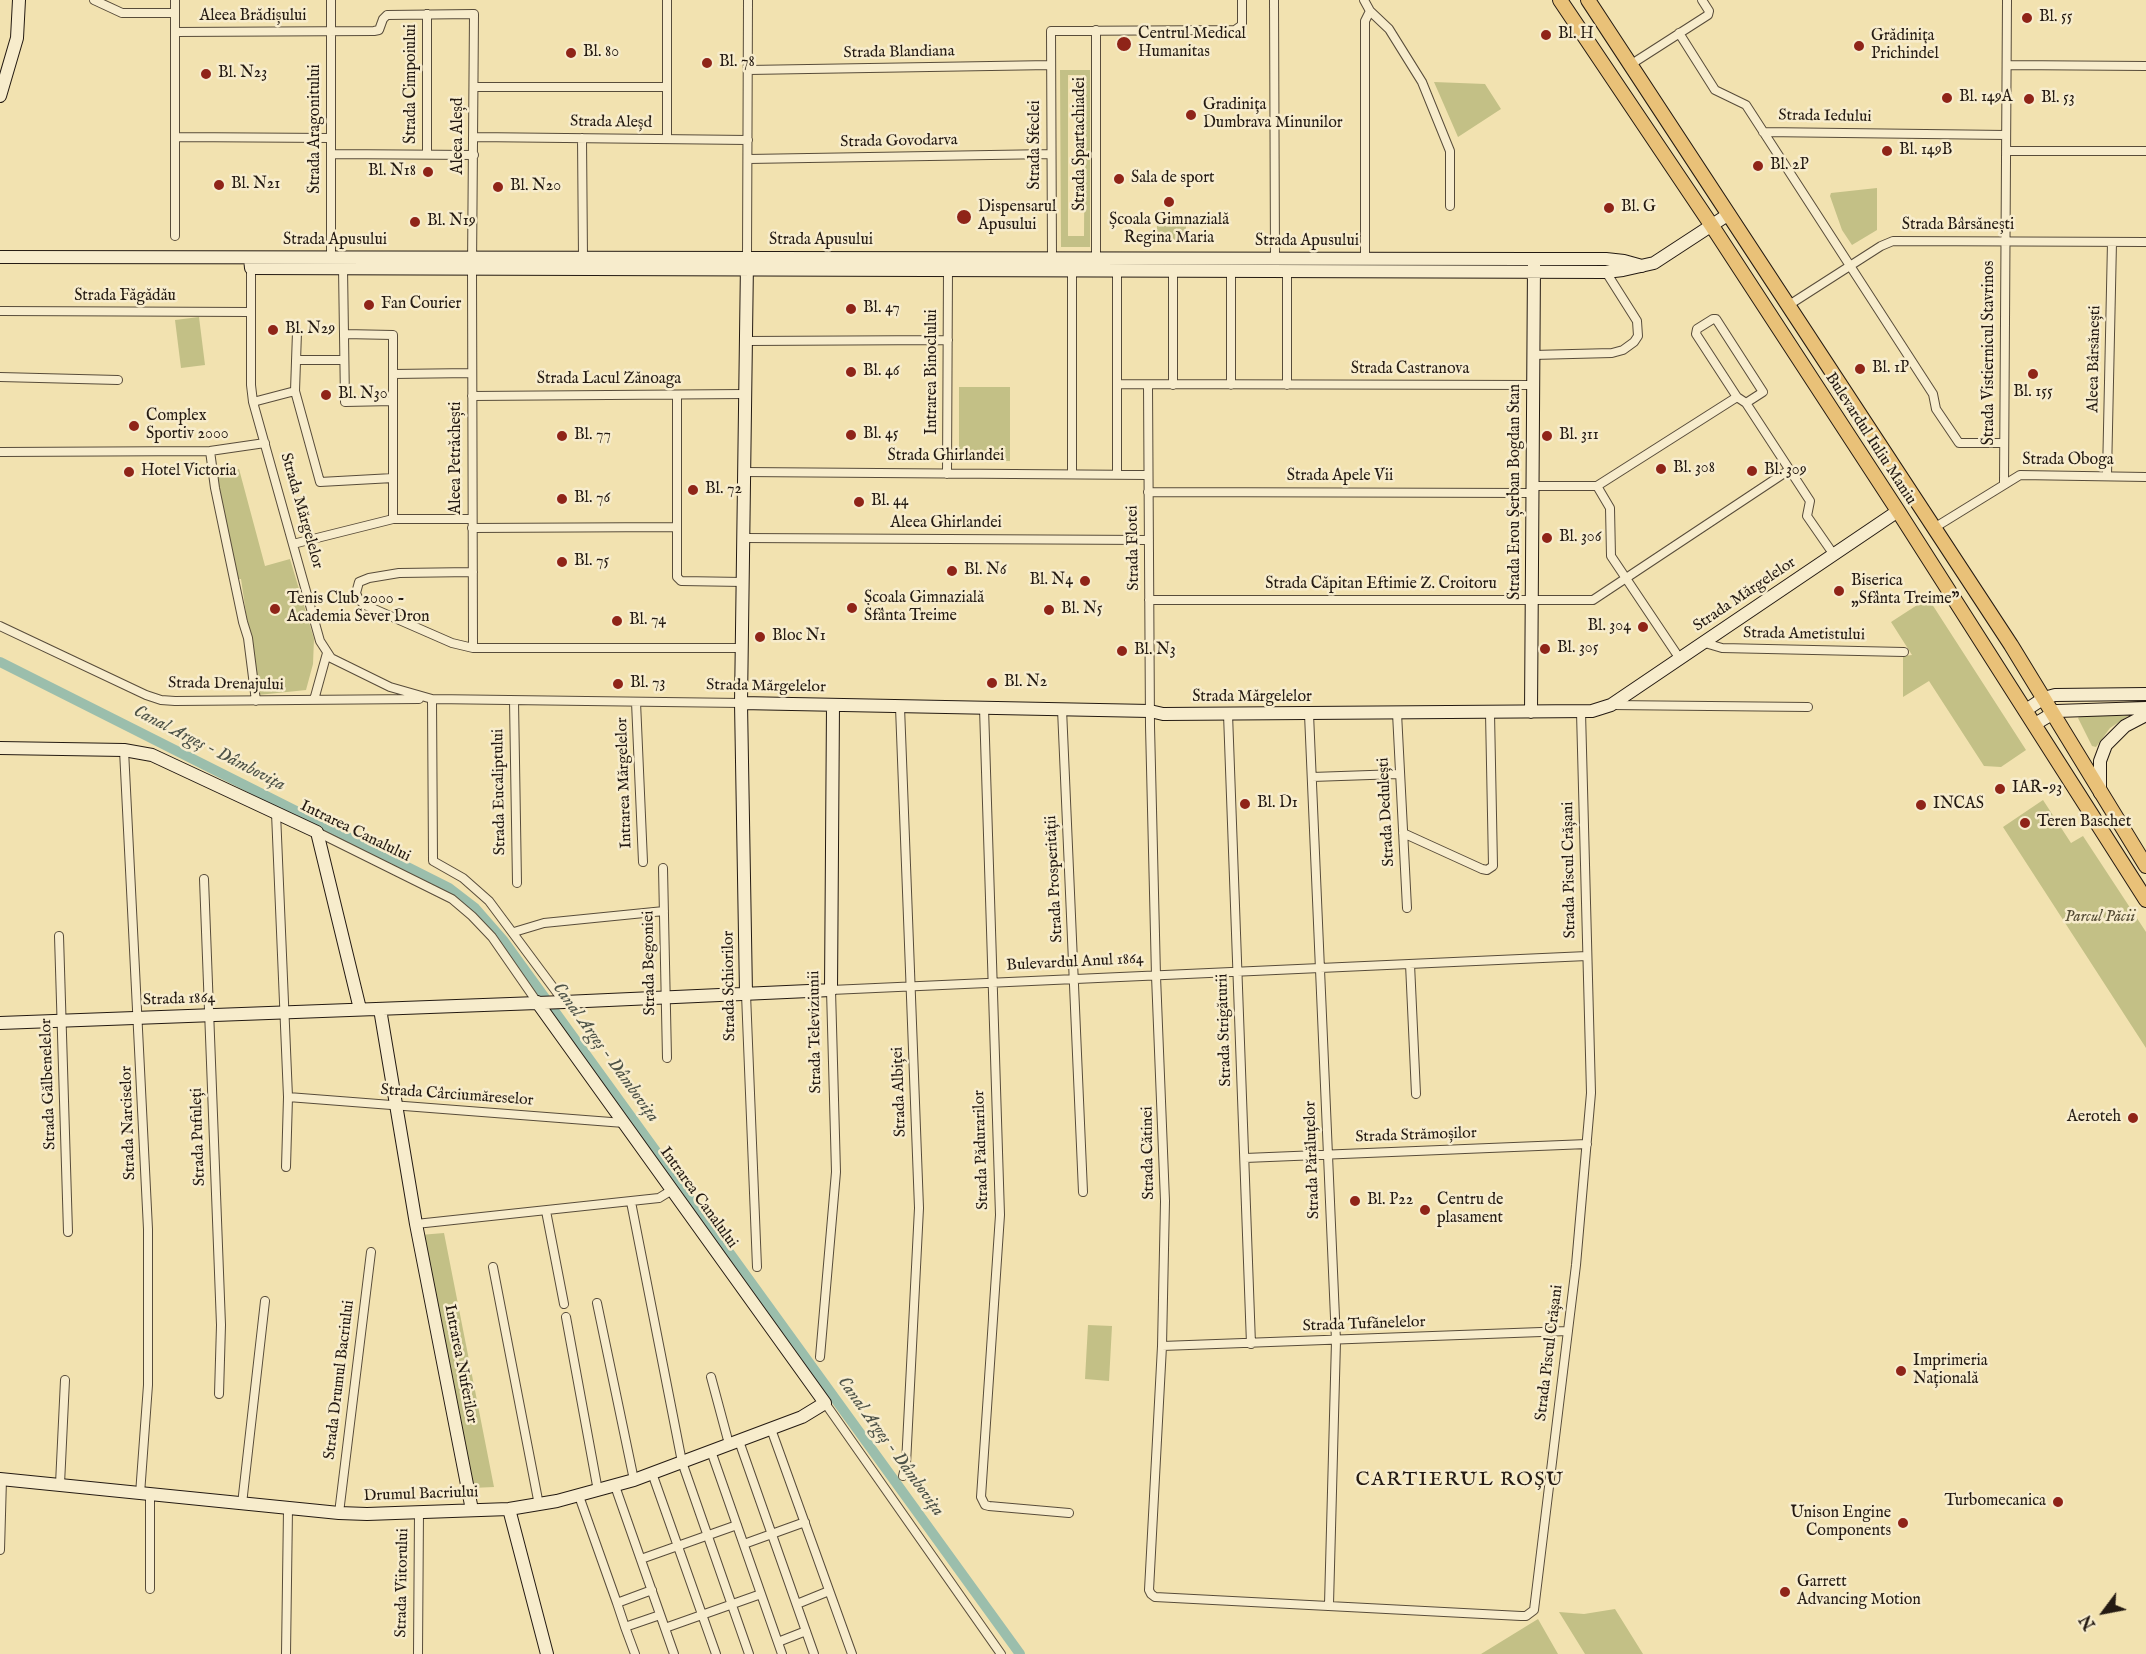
<!DOCTYPE html>
<meta charset="utf-8">
<style>
body{margin:0}
#map{position:relative;width:2146px;height:1654px;overflow:hidden;background:#f2e2b0;font-family:"IM FELL English",serif}
canvas{display:block}
.north{position:absolute;left:2074px;top:1582px;width:60px;height:60px;-webkit-text-stroke:4px #f7eccc;paint-order:stroke;rotate:238deg;font-size:16px;font-weight:700;line-height:24px;text-align:center;color:#241a12}
.north::after{content:'';display:block;margin:auto;width:21px;height:27px;background:#241a12;clip-path:polygon(50% 0,100% 100%,50% 72%,0 100%)}
</style>
<div id="map">
<canvas width="2146" height="1654"></canvas>
<div class="north">N</div>
</div>
<script>
const context = document.querySelector('canvas').getContext('2d');
context.lineJoin = 'round';
function fillPath(path, color) { context.fillStyle = color; context.fill(path, 'evenodd'); }
const toPath = rows => new Path2D(rows.map(r => 'M' + r).join(''));
function trace(path, color, width, dash) { context.strokeStyle = color; context.lineWidth = width; context.lineCap = dash ? 'butt' : 'round'; context.setLineDash(dash || []); context.stroke(path); }
function label(font, color, halo, rows, align = 'center') {
  context.font = font + ' "IM FELL English",serif'; context.lineWidth = 5; context.setLineDash([]); context.textBaseline = 'middle'; context.strokeStyle = halo; context.fillStyle = color; for (const [text, x, y, turn = 0] of rows) {
    context.save(); context.translate(x, y); context.rotate((+turn || 0) * Math.PI / 180); context.textAlign = isNaN(turn) ? turn : align; if (halo) context.strokeText(text, 0, 0); context.fillText(text, 0, 0); context.restore();
  }
}
const green = toPath([
 [1060,70,1090,70,1090,247,1061,247],
 [1068,75,1085,75,1084,236,1068,236],
 [1434,82,1485,84,1501,109,1458,137],
 [1877,188,1877,230,1852,245,1842,230,1830,196,1831,193],
 [1157,221,1186,221,1186,240,1157,240],
 [199,317,205,365,181,368,175,320],
 [959,387,1010,387,1010,461,968,461,968,449,959,449],
 [239,469,265,566,290,559,314,639,313,664,306,690,258,695,241,579,233,579,209,476],
 [1928,598,2026,750,2001,767,1984,766,1929,681,1903,697,1903,656,1912,655,1891,622],
 [2080,716,2128,716,2110,728,2096,747,2092,746,2078,718],
 [2043,800,2071,843,2083,836,2146,932,2146,1048,2003,827],
 [444,1233,494,1487,472,1488,420,1235],
 [1088,1325,1112,1326,1109,1381,1085,1379],
 [1615,1609,1643,1654,1585,1654,1559,1612,1584,1614],
 [1538,1619,1558,1654,1481,1654]
]);
const canal = toPath([
 [0,662,449,888,475,908,503,940,1020,1654]
]);
const street = toPath([
 [94,0,122,13,175,13],
 [175,0,175,236],
 [667,0,667,139],
 [1274,0,1275,259],
 [1364,0,1370,11,1389,29,1422,82,1450,151,1450,206],
 [427,14,427,154],
 [175,32,374,31,379,30,383,19,387,15,474,14,472,268,473,648],
 [1679,33,1715,90,1746,105,1933,394,1936,409,1959,443,2004,443],
 [1630,65,1708,15,1709,11,1702,0],
 [2007,65,2146,66],
 [748,70,1051,65],
 [474,87,667,87],
 [1763,132,2006,135],
 [175,137,331,138],
 [474,137,748,140],
 [582,138,583,258],
 [2006,151,2146,151],
 [331,154,474,155],
 [748,159,1051,154],
 [331,257,331,0],
 [747,258,748,0],
 [1052,258,1051,31,1235,30,1242,25,1242,0],
 [1096,258,1096,30],
 [1365,259,1365,21,1370,11],
 [251,268,251,385,253,402,320,641,331,658,390,687,432,699,741,703],
 [343,268,345,402,393,401],
 [1117,270,1117,475],
 [1231,270,1231,385],
 [1789,305,1881,246,1893,241,2146,242],
 [0,311,251,312],
 [297,332,295,391,320,482,393,478],
 [344,334,393,335,393,519],
 [746,341,948,340],
 [1533,355,1612,353,1623,350,1634,342,1638,336,1637,321,1606,272],
 [296,360,344,360],
 [393,374,472,373],
 [0,377,118,380],
 [1117,384,1533,385],
 [1148,385,1150,726,1156,976,1165,1201,1162,1346,1149,1590,1151,1594,1155,1597,1521,1616,1526,1616,1534,1610,1576,1265,1591,1093,1581,712],
 [1173,385,1173,270],
 [1287,385,1287,270],
 [677,395,677,577,681,581,743,582],
 [472,396,745,394],
 [253,402,295,391],
 [1746,403,1763,392,1716,319,1713,319,1697,329,1696,334,1737,397,1746,403,1810,501,1807,516,1834,555],
 [210,451,215,488,243,622,248,638,256,701],
 [0,452,210,451,265,443],
 [744,472,1148,475],
 [947,474,948,269],
 [1072,474,1072,270],
 [2107,475,2112,242],
 [2004,483,2007,0],
 [1532,486,1597,486,1737,397],
 [1597,486,1610,508,1611,556,1680,659],
 [1148,492,1532,493],
 [472,528,677,527],
 [1934,528,2020,475,2146,477],
 [744,538,1149,540],
 [293,544,393,519,472,519],
 [473,572,399,573,369,578,359,582,356,593,359,600,365,605,452,643,473,648,742,648],
 [1149,600,1593,600,1789,470],
 [0,626,146,695,161,700,175,701,419,699],
 [1705,643,1722,648,1904,652],
 [432,699,433,861,463,878,489,901,564,1002],
 [314,700,327,653],
 [514,701,517,883],
 [636,702,643,862],
 [1611,705,1808,707],
 [900,707,919,1208,906,1464,903,1476],
 [984,708,1000,1215,981,1497,985,1505,989,1506,1069,1513],
 [1062,709,1083,1192],
 [1397,713,1407,908],
 [1228,714,1251,1344],
 [1309,714,1336,1341,1329,1604],
 [124,750,148,1229,148,1385,140,1494],
 [1312,777,1399,774],
 [276,813,288,1097,286,1167],
 [317,832,452,899,472,916,492,937,537,1002],
 [1403,833,1482,869,1487,870,1493,866,1490,713],
 [663,868,667,1058],
 [204,879,221,1325,219,1394],
 [514,932,544,923,664,911],
 [59,936,68,1232],
 [1410,964,1416,1094],
 [746,994,757,1267],
 [288,1097,624,1123],
 [1245,1158,1587,1144],
 [631,1202,682,1462,749,1654],
 [546,1211,564,1304],
 [416,1224,659,1198,672,1190],
 [493,1267,539,1505],
 [597,1303,634,1480],
 [566,1317,598,1491],
 [1162,1346,1568,1331],
 [820,1357,836,1172,831,990,1587,956],
 [711,1377,729,1444],
 [825,1403,1001,1654],
 [771,1429,852,1654],
 [739,1441,814,1654],
 [711,1451,782,1654],
 [652,1473,716,1654],
 [60,1484,65,1380],
 [615,1486,674,1654],
 [150,1495,150,1589],
 [579,1496,617,1603,652,1590],
 [242,1504,265,1301],
 [339,1513,371,1252],
 [744,1544,805,1522],
 [0,1550,2,1479],
 [641,1559,737,1525],
 [617,1603,625,1627],
 [797,1604,829,1591],
 [665,1628,761,1594],
 [778,1642,806,1631],
 [286,1654,288,1509],
 [418,1654,419,1512],
 [635,1654,625,1627,660,1615]
]);
const secondary = toPath([
 [0,96,17,38,19,0],
 [0,257,1534,259,1606,259,1624,261,1642,266],
 [250,258,251,268,1606,272,1623,270,1654,263,1729,214],
 [741,703,1150,711,1163,714,1592,711,1611,705,1898,511],
 [2026,710,2044,698,2055,695,2146,694],
 [1531,712,1534,264],
 [2035,724,2057,711,2146,708],
 [0,748,124,750,152,755,317,832,360,1009],
 [2100,793,2100,761,2106,745,2125,726,2146,715],
 [746,994,741,703,747,262],
 [380,1009,416,1224,472,1510],
 [0,1023,564,1002,831,990,833,705],
 [0,1479,339,1513,367,1514,509,1509,557,1501,634,1480,802,1417,825,1403,537,1002],
 [509,1509,547,1654]
]);
const primary = toPath([
 [1560,0,1712,226,1898,511,2146,900],
 [1588,0,2011,645,2146,866]
]);
const markers = [
 [2027,18,6,"#8f2418"],
 [1546,35,6,"#8f2418"],
 [1124,44,8,"#8f2418"],
 [1859,46,6,"#8f2418"],
 [571,53,6,"#8f2418"],
 [707,63,6,"#8f2418"],
 [206,74,6,"#8f2418"],
 [1947,98,6,"#8f2418"],
 [2029,99,6,"#8f2418"],
 [1191,115,6,"#8f2418"],
 [1887,151,6,"#8f2418"],
 [1758,166,6,"#8f2418"],
 [428,172,6,"#8f2418"],
 [1119,179,6,"#8f2418"],
 [219,185,6,"#8f2418"],
 [498,187,6,"#8f2418"],
 [1169,202,6,"#8f2418"],
 [1609,208,6,"#8f2418"],
 [964,217,8,"#8f2418"],
 [415,222,6,"#8f2418"],
 [369,305,6,"#8f2418"],
 [851,309,6,"#8f2418"],
 [273,330,6,"#8f2418"],
 [1860,369,6,"#8f2418"],
 [851,372,6,"#8f2418"],
 [2033,374,6,"#8f2418"],
 [326,395,6,"#8f2418"],
 [134,426,6,"#8f2418"],
 [851,435,6,"#8f2418"],
 [562,436,6,"#8f2418"],
 [1547,436,6,"#8f2418"],
 [1661,469,6,"#8f2418"],
 [1752,471,6,"#8f2418"],
 [129,472,6,"#8f2418"],
 [693,490,6,"#8f2418"],
 [562,499,6,"#8f2418"],
 [859,502,6,"#8f2418"],
 [1547,538,6,"#8f2418"],
 [562,562,6,"#8f2418"],
 [952,571,6,"#8f2418"],
 [1085,581,6,"#8f2418"],
 [1839,591,6,"#8f2418"],
 [852,608,6,"#8f2418"],
 [275,609,6,"#8f2418"],
 [1049,610,6,"#8f2418"],
 [617,621,6,"#8f2418"],
 [1643,627,6,"#8f2418"],
 [760,637,6,"#8f2418"],
 [1545,649,6,"#8f2418"],
 [1122,651,6,"#8f2418"],
 [992,683,6,"#8f2418"],
 [618,684,6,"#8f2418"],
 [2000,789,6,"#8f2418"],
 [1245,804,6,"#8f2418"],
 [1921,805,6,"#8f2418"],
 [2025,823,6,"#8f2418"],
 [2133,1118,6,"#8f2418"],
 [1355,1201,6,"#8f2418"],
 [1425,1210,6,"#8f2418"],
 [1901,1371,6,"#8f2418"],
 [2058,1502,6,"#8f2418"],
 [1903,1523,6,"#8f2418"],
 [1785,1592,6,"#8f2418"]
];
const streetNames = [
 ["Aleea Brădișului",253,17],
 ["Strada Blandiana",899,53,-1],
 ["Strada Cimpoiului",412,84,-90],
 ["Strada Iedului",1825,117,1],
 ["Strada Aleșd",611,123,1],
 ["Strada Aragonitului",316,129,-90],
 ["Aleea Aleșd",459,136,-90],
 ["Strada Govodarva",899,142,-1],
 ["Strada Spartachiadei",1081,144,-90],
 ["Strada Sfeclei",1036,145,-90],
 ["Strada Bârsănești",1958,226],
 ["Strada Apusului",335,241],
 ["Strada Apusului",821,241],
 ["Strada Apusului",1307,242],
 ["Strada Făgădău",125,297],
 ["Strada Vistiernicul Stavrinos",1990,353,-90],
 ["Aleea Bârsănești",2095,359,-89],
 ["Strada Castranova",1410,370],
 ["Intrarea Binoclului",933,372,-90],
 ["Strada Lacul Zănoaga",609,380],
 ["Bulevardul Iuliu Maniu",1870,439,57],
 ["Strada Ghirlandei",946,457],
 ["Aleea Petrăchești",457,458,-90],
 ["Strada Oboga",2068,461],
 ["Strada Apele Vii",1340,477],
 ["Strada Erou Șerban Bogdan Stan",1516,492,-90],
 ["Strada Mărgelelor",301,511,74],
 ["Aleea Ghirlandei",946,524],
 ["Strada Flotei",1134,548,-91],
 ["Strada Căpitan Eftimie Z. Croitoru",1381,585],
 ["Strada Mărgelelor",1745,595,-34],
 ["Strada Ametistului",1804,635,1],
 ["Strada Drenajului",226,685,1],
 ["Strada Mărgelelor",766,687,1],
 ["Strada Mărgelelor",1252,698],
 ["Intrarea Mărgelelor",625,783,-92],
 ["Strada Eucaliptului",500,792,-91],
 ["Strada Dedulești",1387,812,-93],
 ["Intrarea Canalului",355,832,26],
 ["Strada Piscul Crășani",1570,870,-91],
 ["Strada Prosperității",1055,879,-93],
 ["Strada Begoniei",650,963,-91],
 ["Bulevardul Anul 1864",1075,963,-3],
 ["Strada Schiorilor",730,986,-91],
 ["Strada 1864",179,1000,-2],
 ["Strada Strigăturii",1225,1030,-92],
 ["Strada Televiziunii",816,1032,-91],
 ["Strada Gălbenelelor",49,1084,-92],
 ["Strada Albiței",900,1092,-92],
 ["Strada Cârciumăreselor",457,1096,4],
 ["Strada Narciselor",129,1123,-92],
 ["Strada Strămoșilor",1416,1136,-2],
 ["Strada Pufuleți",199,1137,-92],
 ["Strada Pădurarilor",982,1150,-92],
 ["Strada Cătinei",1149,1153,-91],
 ["Strada Părăluțelor",1313,1160,-92],
 ["Intrarea Canalului",698,1198,54],
 ["Strada Tufănelelor",1364,1325,-2],
 ["Strada Piscul Crășani",1550,1353,-83],
 ["Intrarea Nuferilor",460,1364,79],
 ["Strada Drumul Bacriului",340,1380,-83],
 ["Drumul Bacriului",421,1495,-2],
 ["Strada Viitorului",403,1583,-89]
];
const poiNames = [
 ["Bl. 55",2039,18],
 ["Centrul Medical",1138,35],
 ["Humanitas",1138,53],
 ["Bl. H",1558,35],
 ["Grădinița",1871,37],
 ["Prichindel",1871,55],
 ["Bl. 80",583,53],
 ["Bl. 78",719,63],
 ["Bl. N23",218,74],
 ["Bl. 149A",1959,98],
 ["Bl. 53",2041,99],
 ["Gradinița",1203,106],
 ["Dumbrava Minunilor",1203,124],
 ["Bl. 149B",1899,151],
 ["Bl. 2P",1770,166],
 ["Bl. N18",416,172,"right"],
 ["Sala de sport",1131,179],
 ["Bl. N21",231,185],
 ["Bl. N20",510,187],
 ["Dispensarul",978,208],
 ["Apusului",978,226],
 ["Bl. G",1621,208],
 ["Școala Gimnazială",1169,221,"center"],
 ["Regina Maria",1169,239,"center"],
 ["Bl. N19",427,222],
 ["Fan Courier",381,305],
 ["Bl. 47",863,309],
 ["Bl. N29",285,330],
 ["Bl. 1P",1872,369],
 ["Bl. 46",863,372],
 ["Bl. 155",2033,393,"center"],
 ["Bl. N30",338,395],
 ["Complex",146,417],
 ["Sportiv 2000",146,435],
 ["Bl. 45",863,435],
 ["Bl. 77",574,436],
 ["Bl. 311",1559,436],
 ["Bl. 308",1673,469],
 ["Bl. 309",1764,471],
 ["Hotel Victoria",141,472],
 ["Bl. 72",705,490],
 ["Bl. 76",574,499],
 ["Bl. 44",871,502],
 ["Bl. 306",1559,538],
 ["Bl. 75",574,562],
 ["Bl. N6",964,571],
 ["Bl. N4",1073,581,"right"],
 ["Biserica",1851,582],
 ["„Sfânta Treime”",1851,600],
 ["Școala Gimnazială",864,599],
 ["Sfânta Treime",864,617],
 ["Tenis Club 2000 -",287,600],
 ["Academia Sever Dron",287,618],
 ["Bl. N5",1061,610],
 ["Bl. 74",629,621],
 ["Bl. 304",1631,627,"right"],
 ["Bloc N1",772,637],
 ["Bl. 305",1557,649],
 ["Bl. N3",1134,651],
 ["Bl. N2",1004,683],
 ["Bl. 73",630,684],
 ["IAR-93",2012,789],
 ["Bl. D1",1257,804],
 ["INCAS",1933,805],
 ["Teren Baschet",2037,823],
 ["Aeroteh",2121,1118,"right"],
 ["Bl. P22",1367,1201],
 ["Centru de",1437,1201],
 ["plasament",1437,1219],
 ["Imprimeria",1913,1362],
 ["Națională",1913,1380],
 ["Turbomecanica",2046,1502,"right"],
 ["Unison Engine",1891,1514,"right"],
 ["Components",1891,1532,"right"],
 ["Garrett",1797,1583],
 ["Advancing Motion",1797,1601]
];
const parkNames = [
 ["Parcul Păcii",2100,918]
];
const waterNames = [
 ["Canal Argeș - Dâmbovița",209,749,27],
 ["Canal Argeș - Dâmbovița",605,1053,54],
 ["Canal Argeș - Dâmbovița",890,1447,54]
];
const quarterNames = [
 ["CARTIERUL ROȘU",1460,1481]
];
fillPath(green, '#c3c086');
trace(canal, '#9bbeac', 10);
trace(street, '#584c3a', 10);
trace(secondary, '#241a12', 14);
trace(primary, '#241a12', 16);
trace(street, '#f7eccc', 8);
trace(secondary, '#f7eccc', 12);
trace(primary, '#e9c178', 14);
for (const [x, y, r, color] of markers) { const dot = new Path2D(); dot.arc(x, y, r, 0, 2 * Math.PI); context.fillStyle = color; context.fill(dot); trace(dot, '#f7eccc', 2); }
label('16px', '#241a12', '#f7eccc', streetNames);
label('16px', '#241a12', '#f7eccc', poiNames, 'left');
label('italic 16px', '#544c35', '#f7eccc', parkNames);
label('italic 18px', '#4e5348', '#f7eccc', waterNames);
context.letterSpacing = '1.5px';
label('20px', '#241a12', '#f7eccc', quarterNames);
context.letterSpacing = '0px';
</script>
